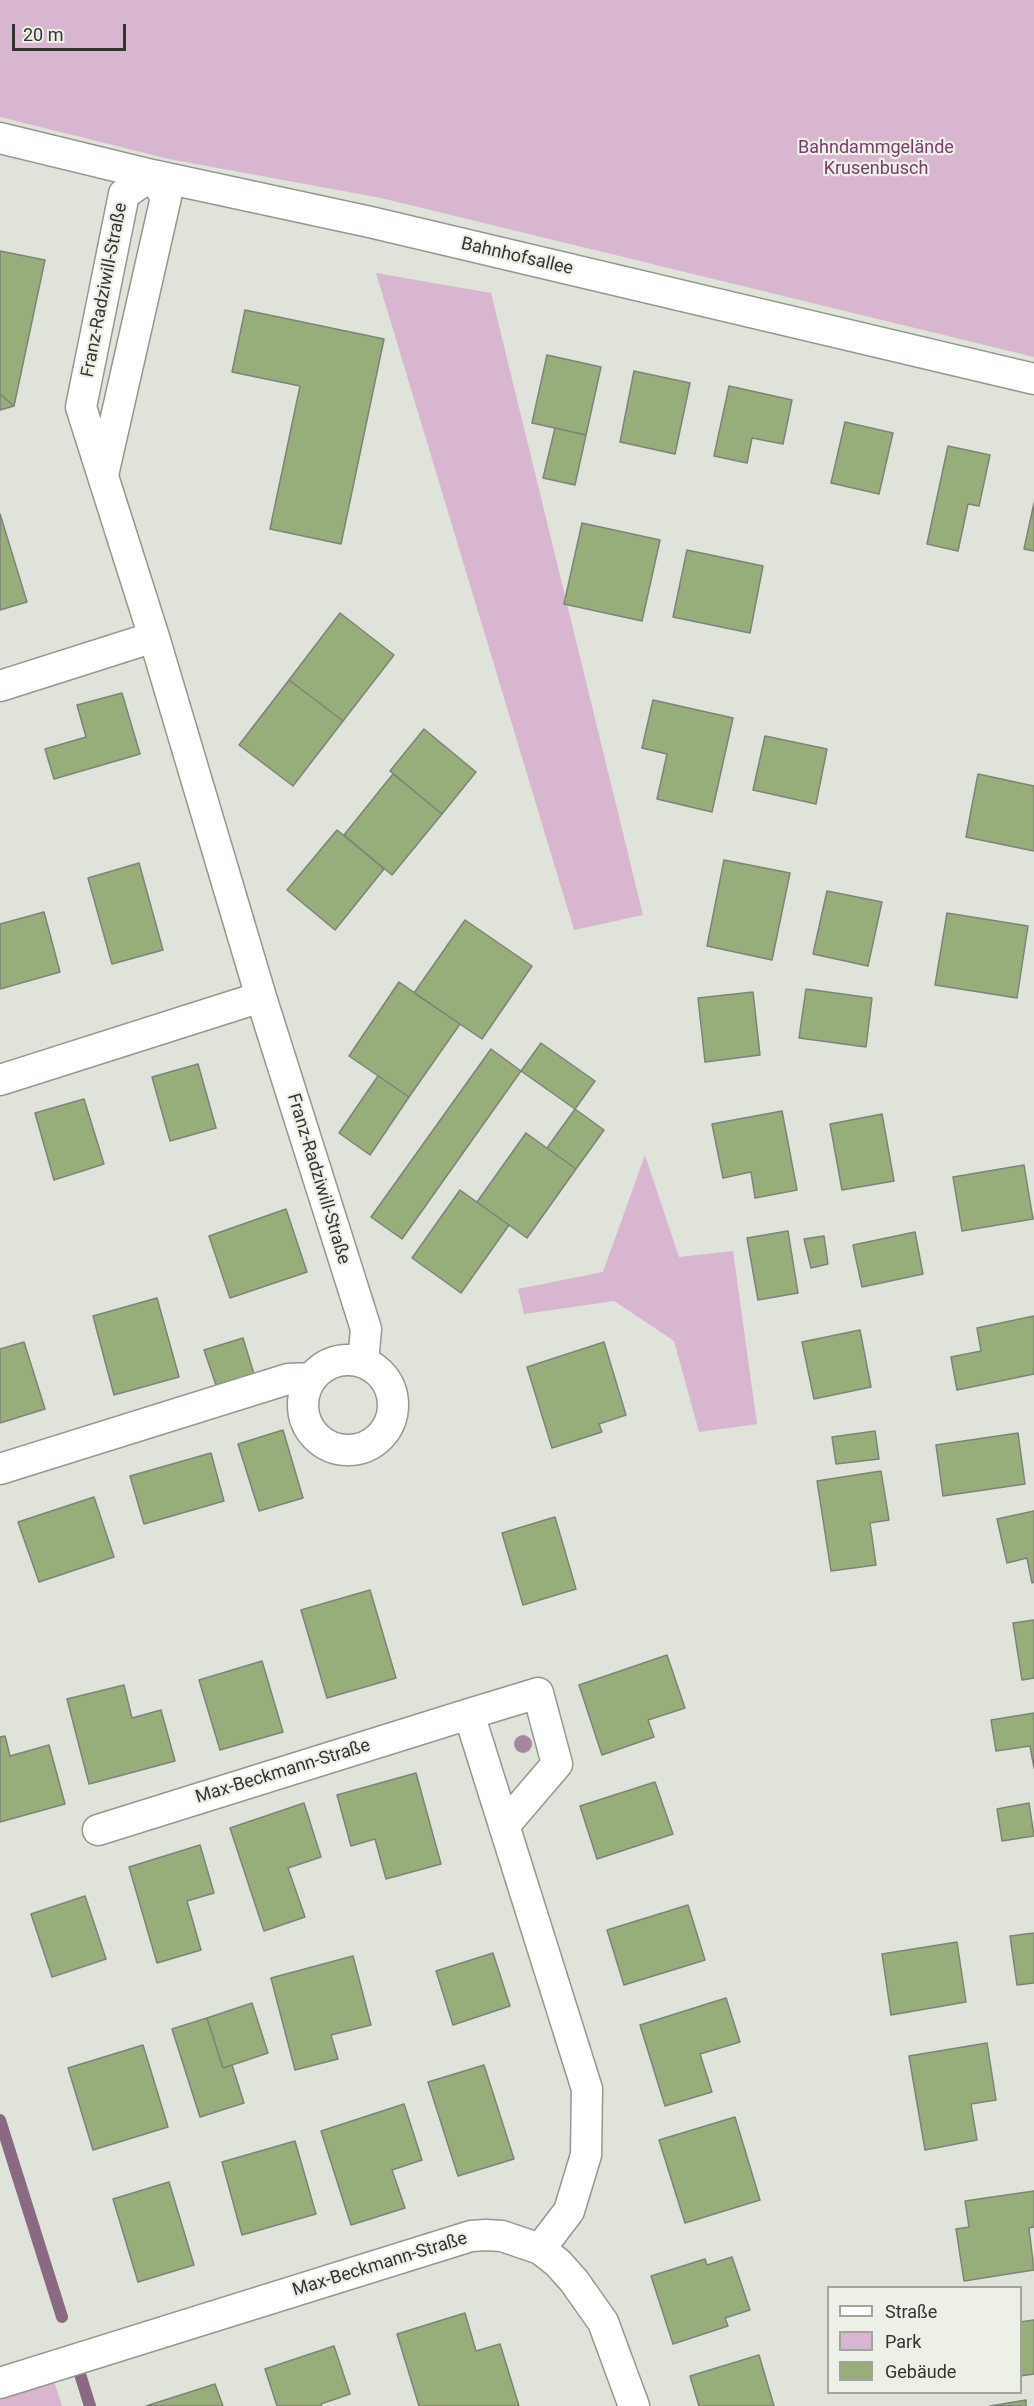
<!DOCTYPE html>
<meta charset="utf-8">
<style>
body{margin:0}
#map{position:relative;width:1034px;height:2406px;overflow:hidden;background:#dfe3d9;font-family:Roboto,sans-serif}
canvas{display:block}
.legend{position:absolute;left:827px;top:2286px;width:195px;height:108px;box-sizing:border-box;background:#ecf0e6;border:2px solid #a2a59e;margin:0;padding:8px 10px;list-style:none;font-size:18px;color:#343532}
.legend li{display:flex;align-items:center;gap:12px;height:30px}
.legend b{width:30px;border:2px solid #a2a59e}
.scale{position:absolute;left:12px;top:24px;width:114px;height:27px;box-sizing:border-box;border:3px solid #343532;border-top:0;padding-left:8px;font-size:18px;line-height:21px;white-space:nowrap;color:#343532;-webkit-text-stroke:4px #ecf0e6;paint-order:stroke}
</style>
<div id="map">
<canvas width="1034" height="2406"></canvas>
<ul class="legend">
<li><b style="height:8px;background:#fff"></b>Straße</li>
<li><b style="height:16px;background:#d9b6d0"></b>Park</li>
<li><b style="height:16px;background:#97ad7a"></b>Gebäude</li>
</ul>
<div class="scale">20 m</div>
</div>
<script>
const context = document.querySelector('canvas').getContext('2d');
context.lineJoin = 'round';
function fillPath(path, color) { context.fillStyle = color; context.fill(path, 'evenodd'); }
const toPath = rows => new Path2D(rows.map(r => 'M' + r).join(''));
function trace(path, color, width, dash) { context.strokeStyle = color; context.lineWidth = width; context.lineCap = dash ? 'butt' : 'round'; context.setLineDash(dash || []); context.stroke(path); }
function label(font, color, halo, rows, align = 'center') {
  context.font = font + ' Roboto,sans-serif'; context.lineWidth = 4.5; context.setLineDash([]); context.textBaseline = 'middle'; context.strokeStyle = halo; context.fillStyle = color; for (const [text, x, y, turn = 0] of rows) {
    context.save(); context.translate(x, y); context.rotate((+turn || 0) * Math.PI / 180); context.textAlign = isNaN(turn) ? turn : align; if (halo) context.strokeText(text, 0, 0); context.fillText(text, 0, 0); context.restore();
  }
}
const green = toPath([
 [0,0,1034,0,1034,357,381,198,169,159,0,117],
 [376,273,491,293,643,915,574,930],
 [645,1155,679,1257,733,1251,757,1424,699,1432,674,1341,614,1301,524,1314,518,1289,603,1272],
 [53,2378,62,2406,0,2406,0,2396]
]);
const stream = toPath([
 [0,2120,62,2317],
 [80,2374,90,2406]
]);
const building = toPath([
 [0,251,45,260,14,406,0,394,0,251],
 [245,310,384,339,341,544,270,529,300,386,232,372,245,310],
 [547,355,601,367,586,435,532,423,547,355],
 [634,371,690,383,675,454,620,442,634,371],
 [729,386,792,400,783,444,752,438,747,463,714,456,729,386],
 [0,394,14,406,0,410,0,394],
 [845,422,893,433,879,494,831,483,845,422],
 [555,428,586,435,575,485,543,478,555,428],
 [948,446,990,455,979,506,968,504,958,551,927,544,948,446],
 [1034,503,1034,551,1024,549,1034,503],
 [0,514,27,602,0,610,0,514],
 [582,523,660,540,642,621,564,604,582,523],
 [687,550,763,566,750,633,673,617,687,550],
 [340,613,394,655,343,721,289,680,340,613],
 [289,680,343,721,293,786,239,745,289,680],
 [122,693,140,754,54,779,45,749,86,737,77,705,122,693],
 [653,700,733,718,712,812,657,799,667,754,642,748,653,700],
 [424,729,476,772,442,814,390,771,424,729],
 [765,736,827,749,816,804,753,790,765,736],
 [393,774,442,814,392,875,344,835,393,774],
 [978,774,1034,786,1034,851,966,837,978,774],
 [337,830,384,869,335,930,287,890,337,830],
 [724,860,790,873,772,960,707,946,724,860],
 [139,863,163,950,112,964,88,878,139,863],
 [827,891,882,902,868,966,813,954,827,891],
 [44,912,60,972,0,989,0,924,44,912],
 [947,913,1028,926,1017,998,935,985,947,913],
 [465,920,532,966,482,1039,414,993,465,920],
 [399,982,460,1024,409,1097,349,1056,399,982],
 [806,989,872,998,866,1047,799,1038,806,989],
 [753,992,760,1055,705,1062,698,998,753,992],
 [541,1043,595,1081,575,1109,521,1071,541,1043],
 [491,1049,521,1071,402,1239,371,1217,491,1049],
 [198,1064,216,1128,170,1141,152,1077,198,1064],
 [378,1076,409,1097,370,1155,339,1133,378,1076],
 [84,1099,104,1164,54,1180,35,1113,84,1099],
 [575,1109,604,1130,576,1169,547,1148,575,1109],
 [782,1111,797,1190,755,1198,751,1172,723,1178,712,1124,782,1111],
 [882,1114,894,1181,842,1190,830,1124,882,1114],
 [526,1133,576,1169,527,1238,477,1202,526,1133],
 [1024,1165,1033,1219,962,1231,953,1177,1024,1165],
 [460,1190,509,1225,461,1293,412,1258,460,1190],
 [286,1209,307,1272,230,1298,209,1236,286,1209],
 [788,1231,798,1293,758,1300,747,1238,788,1231],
 [915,1232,923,1274,862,1287,853,1245,915,1232],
 [824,1236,828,1264,811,1268,804,1239,824,1236],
 [157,1298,179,1377,114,1395,93,1316,157,1298],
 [1034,1316,1034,1374,957,1390,951,1357,981,1351,977,1328,1034,1316],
 [860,1330,871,1387,814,1399,802,1342,860,1330],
 [243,1338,254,1374,216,1385,204,1350,243,1338],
 [24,1342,45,1409,0,1423,0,1349,24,1342],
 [604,1342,626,1415,599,1424,602,1432,552,1448,527,1367,604,1342],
 [283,1430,303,1498,259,1511,238,1444,283,1430],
 [875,1431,879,1459,836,1464,832,1437,875,1431],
 [1018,1433,1025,1484,943,1496,936,1445,1018,1433],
 [211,1453,224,1501,144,1524,130,1476,211,1453],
 [881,1471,889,1520,870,1523,876,1565,831,1571,817,1481,881,1471],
 [94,1497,114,1557,39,1582,18,1522,94,1497],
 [1034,1511,1034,1582,1032,1583,1027,1558,1007,1563,997,1519,1034,1511],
 [555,1517,576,1589,523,1605,502,1533,555,1517],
 [370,1590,396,1678,327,1698,301,1610,370,1590],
 [1034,1620,1034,1678,1022,1680,1013,1623,1034,1620],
 [667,1655,685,1708,648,1720,654,1737,602,1755,579,1685,667,1655],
 [262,1661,283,1732,220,1750,199,1680,262,1661],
 [124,1685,132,1718,161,1710,175,1761,89,1784,67,1699,124,1685],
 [1034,1713,1034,1768,1030,1746,996,1751,991,1720,1034,1713],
 [5,1736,10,1756,49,1745,65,1804,0,1822,0,1737,5,1736],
 [416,1773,441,1864,386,1879,375,1839,351,1846,337,1795,416,1773],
 [655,1782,673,1834,597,1859,580,1806,655,1782],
 [304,1803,321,1857,288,1868,305,1917,264,1931,230,1828,304,1803],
 [1029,1803,1034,1836,1002,1841,997,1809,1029,1803],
 [200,1845,214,1893,187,1901,201,1950,157,1963,129,1867,200,1845],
 [85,1896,106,1959,52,1977,31,1914,85,1896],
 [688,1905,705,1960,624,1985,607,1930,688,1905],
 [1034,1933,1034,1983,1017,1985,1010,1936,1034,1933],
 [957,1942,966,2002,891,2015,882,1954,957,1942],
 [493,1953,510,2006,453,2025,436,1971,493,1953],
 [353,1956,371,2025,331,2035,338,2059,295,2070,271,1978,353,1956],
 [726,1998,740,2042,700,2054,712,2092,665,2106,640,2025,726,1998],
 [252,2003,268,2053,223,2068,207,2018,252,2003],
 [207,2018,223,2068,232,2065,244,2103,200,2117,172,2029,207,2018],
 [987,2043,996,2100,971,2104,977,2140,925,2150,909,2056,987,2043],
 [143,2045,168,2127,93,2150,68,2068,143,2045],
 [484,2065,514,2159,458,2176,428,2082,484,2065],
 [404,2104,422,2160,392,2170,405,2208,351,2225,321,2131,404,2104],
 [735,2117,760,2200,685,2223,659,2140,735,2117],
 [295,2141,316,2214,242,2235,222,2162,295,2141],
 [169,2182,194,2265,138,2282,113,2199,169,2182],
 [1034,2191,1034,2227,1029,2228,1034,2270,964,2281,956,2229,969,2227,965,2201,1034,2191],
 [732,2257,750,2310,725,2318,728,2326,673,2344,651,2276,705,2259,707,2265,732,2257],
 [465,2313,476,2351,500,2344,519,2406,419,2406,397,2334,465,2313],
 [1034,2320,1034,2374,1020,2376,1020,2322,1034,2320],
 [334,2346,350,2394,321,2404,322,2406,277,2406,265,2369,334,2346],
 [759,2355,774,2406,699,2406,690,2376,759,2355],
 [215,2384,223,2406,146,2406,215,2384],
 [1026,2400,1026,2406,990,2406,1026,2400]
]);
const minor = toPath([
 [0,138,152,175,370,222,1034,379],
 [103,475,166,197,152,175,124,194,81,407,154,637,261,997,366,1329,363,1362],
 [0,686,154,637],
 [0,1080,261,997],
 '303 1405a45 45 0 1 1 90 0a45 45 0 1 1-90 0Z',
 [0,1469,288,1379,312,1378],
 [469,1714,538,1693,557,1764,504,1826],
 [98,1830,469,1714,587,2089,586,2155,569,2211,540,2249],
 [0,2383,471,2236,486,2235,502,2236,540,2249,558,2263,574,2281,603,2322,634,2406]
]);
const trees = [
 [523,1744]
];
const parkNames = [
 ["Bahndammgelände",876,148],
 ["Krusenbusch",876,169]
];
const streetNames = [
 ["Bahnhofsallee",517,257,13],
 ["Franz-Radziwill-Straße",105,290,-79],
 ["Franz-Radziwill-Straße",318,1179,73],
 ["Max-Beckmann-Straße",283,1772,-17],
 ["Max-Beckmann-Straße",380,2265,-17]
];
fillPath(green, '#d9b6d0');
trace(stream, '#8a6a82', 12);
fillPath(building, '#97ad7a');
trace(building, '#7e837a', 1.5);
trace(minor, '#94988f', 33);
trace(minor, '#fff', 30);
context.fillStyle = '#a6889e';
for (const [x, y] of trees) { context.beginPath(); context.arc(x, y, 9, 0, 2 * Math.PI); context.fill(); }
label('18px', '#783d6d', '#ecf0e6', parkNames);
label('18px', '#343532', '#ecf0e6', streetNames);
</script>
